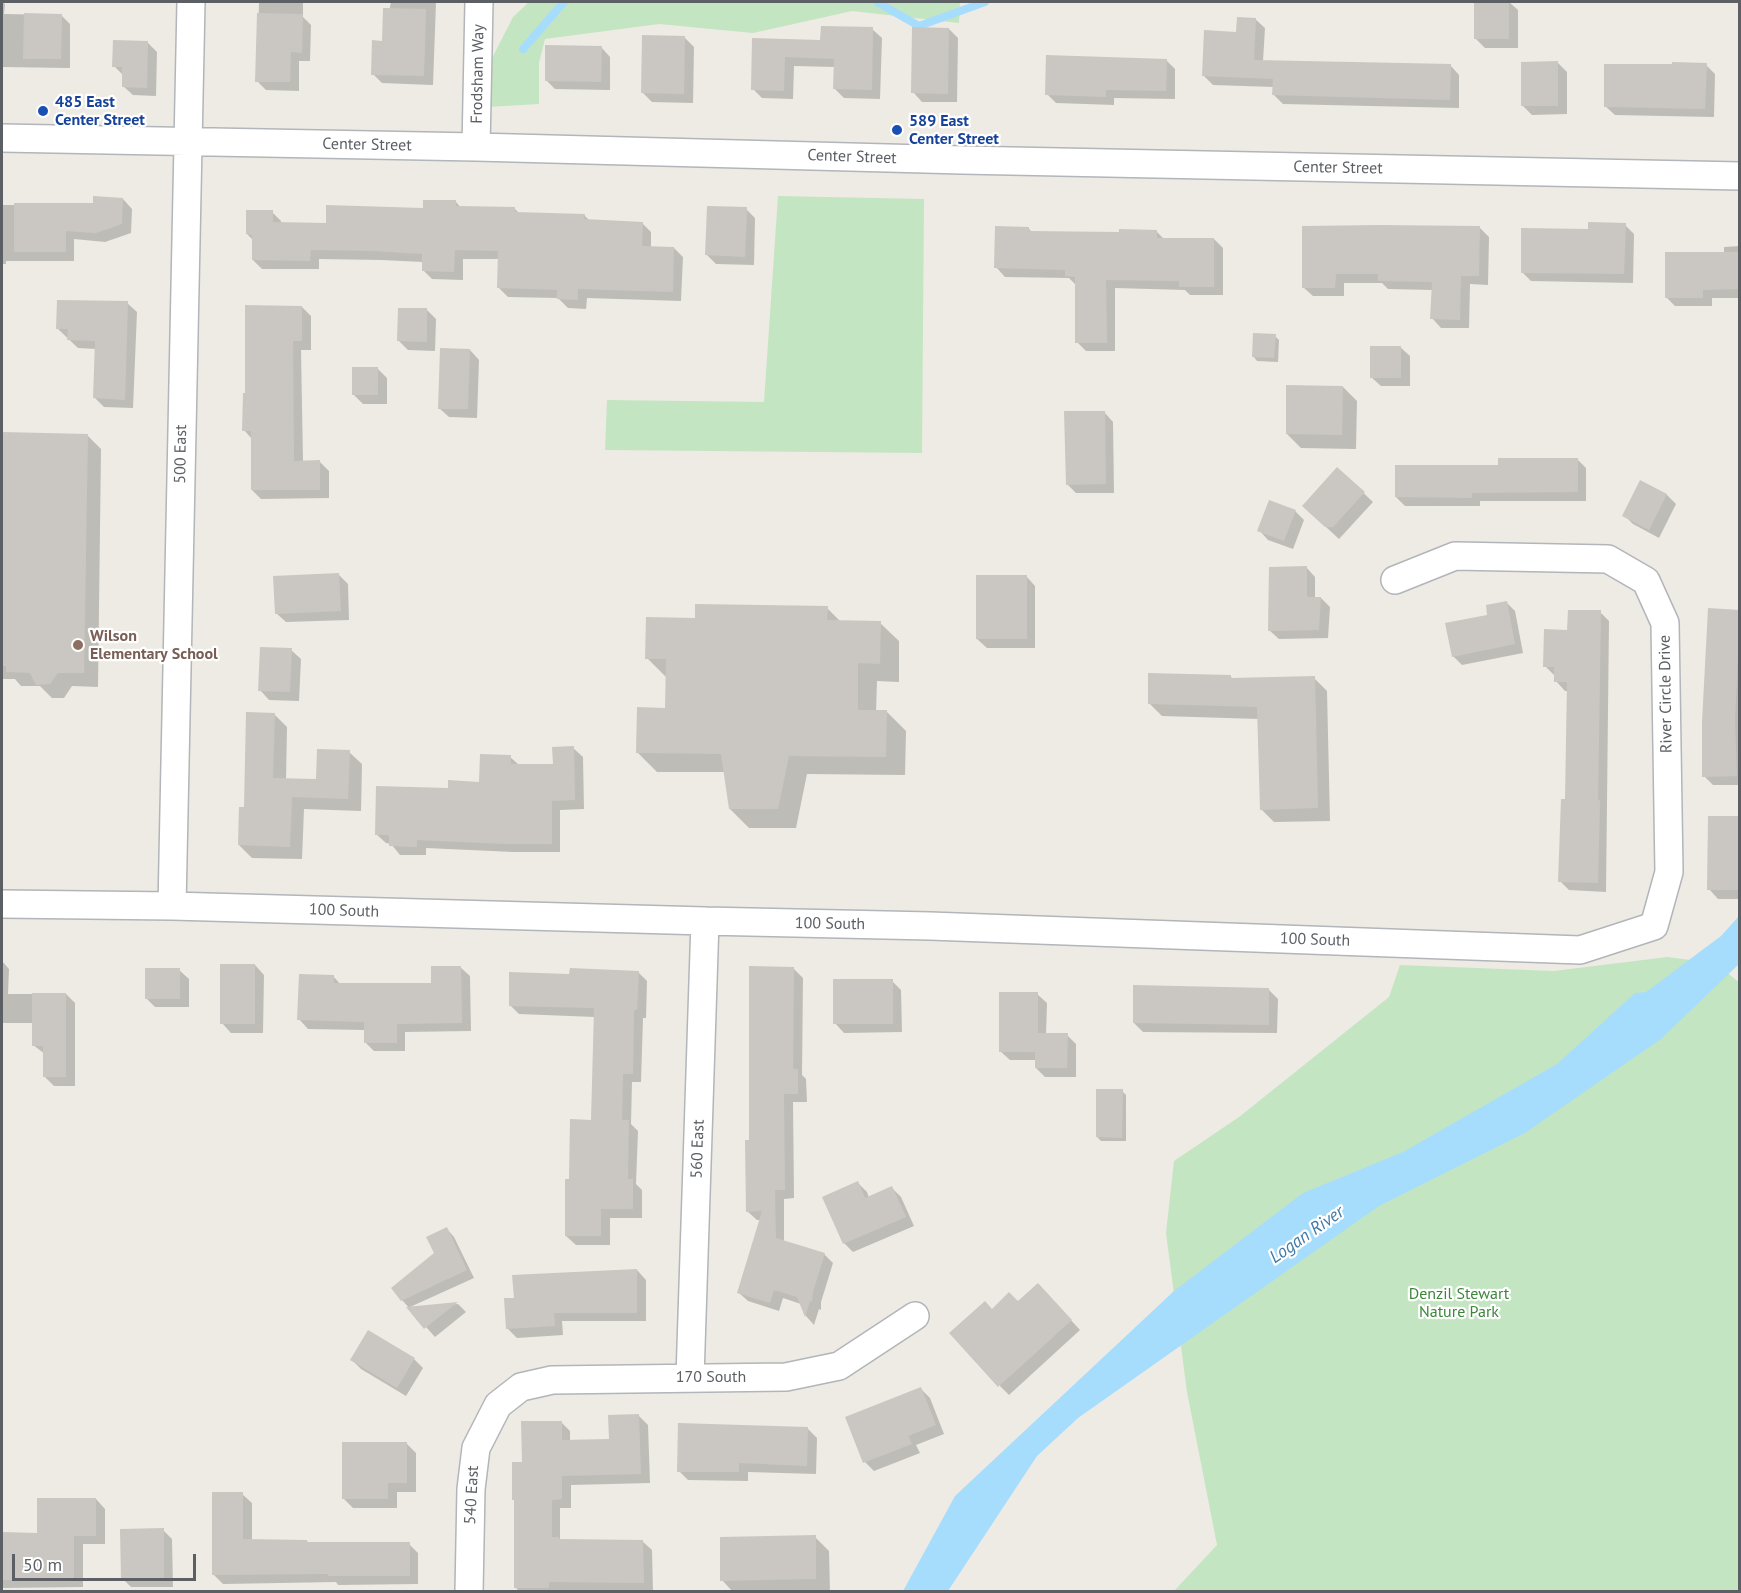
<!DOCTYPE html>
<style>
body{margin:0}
#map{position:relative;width:1741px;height:1593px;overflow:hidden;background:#eeebe4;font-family:"PT Sans",sans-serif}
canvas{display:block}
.frame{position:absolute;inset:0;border:3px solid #5c6064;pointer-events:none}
.scale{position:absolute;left:12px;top:1554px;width:184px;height:27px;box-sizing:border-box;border:3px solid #5c6064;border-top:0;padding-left:8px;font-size:18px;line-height:21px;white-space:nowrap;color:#5c6064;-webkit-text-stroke:4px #fff;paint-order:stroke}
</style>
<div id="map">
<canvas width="1741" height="1593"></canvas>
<div class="frame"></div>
<div class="scale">50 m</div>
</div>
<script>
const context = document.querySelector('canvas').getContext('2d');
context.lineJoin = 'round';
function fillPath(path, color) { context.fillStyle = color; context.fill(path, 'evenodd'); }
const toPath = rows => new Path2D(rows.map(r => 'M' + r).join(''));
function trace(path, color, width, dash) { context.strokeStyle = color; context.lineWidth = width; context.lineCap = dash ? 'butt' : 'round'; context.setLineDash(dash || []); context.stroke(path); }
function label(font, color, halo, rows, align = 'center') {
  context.font = font + ' "PT Sans",sans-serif'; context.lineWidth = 4.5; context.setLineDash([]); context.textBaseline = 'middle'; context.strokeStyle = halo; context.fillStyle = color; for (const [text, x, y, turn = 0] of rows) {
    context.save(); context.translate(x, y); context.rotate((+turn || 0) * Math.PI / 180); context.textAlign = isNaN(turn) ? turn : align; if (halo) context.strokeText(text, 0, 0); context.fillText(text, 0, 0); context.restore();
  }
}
const green = toPath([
 [529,2,960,2,959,23,852,11,753,33,659,24,545,39,539,63,539,104,487,107,489,64,513,17],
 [778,196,924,199,922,453,605,450,607,400,764,402],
 [1667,957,1715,963,1740,983,1739,1591,1174,1591,1217,1545,1187,1392,1166,1233,1174,1161,1239,1117,1389,997,1400,965,1554,971]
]);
const water = toPath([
 [1739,916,1739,964,1661,1039,1525,1133,1379,1206,1078,1418,1037,1456,948,1591,903,1591,955,1496,1174,1291,1303,1193,1403,1152,1557,1064,1635,993,1646,992,1721,936]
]);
const shadow = toPath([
 [2,2,5,4,4,14,61,15,70,24,70,68,2,67],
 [259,2,303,2,303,17,311,25,310,61,299,61,299,91,266,90,257,81],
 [391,2,436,2,433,85,382,83,373,74,383,42],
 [1475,2,1509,2,1518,10,1518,48,1485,48,1475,38],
 [1255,19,1265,28,1263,61,1450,65,1459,75,1459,108,1283,104,1274,95,1274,87,1213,85,1204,76,1238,33],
 [872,29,882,38,880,99,844,98,835,89,835,67,794,66,793,99,762,98,753,89,754,40,822,41],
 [949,29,958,38,957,102,922,102,913,92],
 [685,38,694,47,693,103,652,102,643,93],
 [148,43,157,52,156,96,133,95,123,86,124,76,114,66],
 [601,47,610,57,610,90,555,89,546,80],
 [1166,60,1175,69,1175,99,1114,98,1114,105,1056,103,1047,94],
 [1558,63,1567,72,1567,114,1532,115,1522,105],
 [1706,65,1715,74,1714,117,1615,115,1605,106],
 [123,199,132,209,131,233,105,242,74,239,74,261,6,261,6,264,2,264,2,205,94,205],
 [456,202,461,208,515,209,520,214,584,215,590,221,642,223,651,232,651,248,674,248,683,257,681,301,587,298,586,309,568,308,558,298,508,297,499,288,499,259,463,259,463,280,432,279,423,270,423,262,382,260,319,259,319,269,262,269,253,260,253,240,247,234,272,212,281,221,281,224,328,224,425,210],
 [746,209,755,218,754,265,716,264,707,255],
 [1625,225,1634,234,1633,283,1531,281,1522,272,1589,230],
 [1304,227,1480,228,1489,237,1488,285,1470,284,1469,328,1441,328,1432,318,1433,290,1388,289,1382,283,1344,283,1344,296,1313,296,1303,287],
 [1029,229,1033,233,1120,234,1156,231,1164,239,1214,239,1223,248,1223,295,1190,295,1185,290,1115,288,1115,351,1086,351,1077,342,1076,285,1069,278,1005,277,996,267],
 [1740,246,1740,298,1712,298,1712,306,1675,306,1666,297,1724,253,1724,247],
 [127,303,137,312,133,408,104,407,94,397,96,349,78,348,58,329],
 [302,307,311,316,311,350,301,350,303,462,320,462,329,471,329,498,261,499,252,490,252,439,244,430],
 [427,310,436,319,435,351,408,350,399,341],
 [1275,336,1279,340,1278,362,1257,361,1253,356],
 [1400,347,1410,356,1410,386,1381,386,1371,377],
 [470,350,479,360,477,418,449,417,439,408],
 [378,369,387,378,387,404,363,404,353,394],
 [1343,387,1357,401,1356,449,1301,448,1287,434],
 [1104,412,1113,422,1114,493,1076,493,1067,484],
 [2,434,87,435,101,449,98,687,72,686,64,698,52,698,40,686,21,686,15,679,2,679],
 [1577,459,1586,468,1586,501,1480,501,1480,506,1405,506,1396,497,1499,467],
 [1338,469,1373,502,1339,539,1313,515],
 [1641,482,1667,495,1676,504,1659,538,1633,524,1624,515],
 [1295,511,1304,520,1293,549,1268,540,1259,530],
 [1306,567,1315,577,1315,598,1321,598,1330,607,1328,638,1279,639,1269,630],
 [339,575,348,584,349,620,286,622,276,613],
 [1026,576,1035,586,1035,648,987,648,977,639],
 [1506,602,1515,611,1523,653,1462,665,1453,656,1489,616],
 [827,608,841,622,880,623,899,641,899,682,877,681,876,712,887,712,906,731,905,775,807,774,796,828,749,828,730,809,725,772,657,772,638,753,667,709,666,677,647,658,696,620],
 [1740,611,1740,785,1713,785,1704,776],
 [1600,612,1609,621,1606,892,1569,890,1560,881,1566,801,1569,691,1565,691,1556,681,1554,675,1545,666,1569,631],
 [291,650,301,659,299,701,269,700,260,690],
 [1230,676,1233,679,1314,678,1327,691,1330,821,1274,822,1261,809,1259,719,1162,716,1149,703],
 [274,714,287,727,286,780,317,781,349,752,362,764,361,811,304,809,302,859,252,858,239,845,245,809],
 [573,748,583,757,584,809,560,810,560,852,513,852,426,848,426,855,400,855,391,844,386,843,376,834,449,789,481,784,510,757,519,765,554,766],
 [1740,818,1740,899,1718,899,1709,889],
 [2,961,9,969,8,994,66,994,75,1003,75,1086,54,1086,45,1077,45,1054,33,1045,33,1023,2,1023],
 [255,965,264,975,263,1033,231,1033,222,1023],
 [460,967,470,976,471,1031,405,1032,405,1051,374,1051,365,1042,365,1030,308,1029,299,1019,333,976,341,985,433,985],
 [793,968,803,978,802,1075,806,1079,807,1102,793,1102,794,1198,784,1199,784,1242,824,1254,833,1263,821,1302,821,1310,819,1309,814,1325,806,1316,801,1304,783,1298,779,1311,748,1301,738,1292,761,1220,757,1220,747,1211,751,1142],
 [179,970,189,979,189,1007,155,1007,146,998],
 [638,972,647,981,646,1018,643,1018,641,1082,632,1082,631,1124,638,1131,636,1184,642,1190,642,1218,610,1218,610,1245,576,1245,566,1236,570,1180,592,1121,595,1017,519,1014,510,1005,571,975],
 [892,981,901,990,902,1032,844,1033,835,1023],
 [1269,990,1278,999,1277,1033,1143,1032,1134,1023],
 [1037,994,1047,1003,1046,1035,1067,1035,1076,1044,1076,1077,1045,1077,1036,1068,1036,1060,1010,1060,1000,1051],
 [1122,1091,1126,1095,1126,1141,1101,1141,1097,1137],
 [858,1183,867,1192,869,1198,892,1188,901,1197,914,1226,853,1252,844,1243],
 [447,1229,454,1237,474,1278,410,1307,458,1304,466,1312,435,1337,402,1300,435,1253],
 [637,1270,646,1280,646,1321,562,1321,563,1335,517,1338,507,1328,515,1299],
 [1047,1294,1080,1330,1009,1395,1000,1386,992,1310],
 [414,1359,423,1368,406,1396,361,1369,352,1360],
 [920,1388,930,1398,944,1434,916,1445,920,1453,874,1471,865,1462],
 [639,1416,648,1425,650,1483,571,1485,571,1508,560,1508,560,1540,642,1541,652,1550,653,1592,520,1592,516,1588,523,1464,561,1422,570,1431,570,1442,611,1440],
 [808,1429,817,1438,816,1474,748,1472,748,1481,688,1480,679,1471],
 [406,1443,416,1453,416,1492,397,1492,397,1508,353,1508,344,1499],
 [242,1494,252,1503,252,1541,307,1541,309,1544,409,1544,418,1553,418,1584,338,1585,336,1582,223,1584,213,1574],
 [96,1499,105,1509,105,1544,83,1544,83,1587,2,1588,2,1534,39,1534],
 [163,1530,172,1539,173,1587,131,1587,122,1578],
 [815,1537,829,1551,830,1592,733,1592,722,1580]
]);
const stream = toPath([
 [877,2,919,26,985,2],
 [523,49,564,2]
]);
const building = toPath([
 [1474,2,1509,2,1509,39,1474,39],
 [383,8,426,9,424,76,371,75,372,40,382,41],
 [24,13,62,14,61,59,23,59],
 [257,13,303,14,302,53,291,52,290,82,255,82],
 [1237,17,1256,18,1254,60,1451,64,1450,100,1272,95,1273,79,1202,76,1204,30,1236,32],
 [821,26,873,27,872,90,833,89,834,59,785,57,784,91,751,90,752,38,820,40],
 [912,27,949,28,948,94,911,93],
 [642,35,685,36,684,94,641,93],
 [113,40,148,41,147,88,122,87,122,67,112,67],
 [545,45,602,46,601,82,545,81],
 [1046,55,1167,59,1166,91,1106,90,1106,97,1045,95],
 [1558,61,1558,106,1521,106,1521,62],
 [1672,62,1707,63,1705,109,1604,107,1604,64,1672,64],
 [93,196,123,198,122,224,96,233,66,231,66,252,14,252,14,203,93,203],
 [423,200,456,200,456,206,515,207,515,212,585,214,584,219,643,222,642,246,674,247,673,292,578,289,578,300,557,299,557,290,497,288,498,251,455,250,454,272,422,271,422,254,372,251,311,250,310,261,252,260,252,235,246,234,246,210,273,210,273,222,326,223,326,205,423,208],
 [707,206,747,207,745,257,705,255],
 [1588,222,1626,223,1624,274,1521,273,1521,228,1588,229],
 [1379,225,1480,226,1479,276,1461,276,1460,320,1430,319,1432,282,1378,281,1378,274,1336,274,1335,288,1302,288,1302,226],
 [995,226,1029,227,1029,231,1119,232,1119,229,1157,230,1157,238,1214,238,1214,287,1179,287,1179,281,1106,280,1107,343,1075,343,1075,277,1065,276,1065,270,994,268],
 [1665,252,1740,252,1740,289,1703,290,1703,298,1665,298],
 [57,300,128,301,125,400,93,398,95,341,67,340,68,329,56,329],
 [245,305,302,306,302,341,293,341,294,461,320,460,320,490,251,490,251,431,242,431,243,393,245,393],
 [398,308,427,308,427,342,397,341],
 [1253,333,1276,334,1274,358,1252,357],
 [1370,346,1401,346,1401,378,1370,378],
 [440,348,470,349,468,409,438,409],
 [352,367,378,367,378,395,352,395],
 [1286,385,1343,386,1342,435,1286,434],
 [1064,411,1105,411,1106,484,1066,485],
 [2,432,88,434,84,673,58,673,50,684,36,685,30,673,6,672,6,666,2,666],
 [1498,458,1578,458,1578,492,1472,493,1472,498,1395,497,1395,465,1498,465],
 [1337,467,1365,492,1333,527,1325,527,1302,506],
 [1640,480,1667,494,1649,530,1622,516],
 [1269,500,1296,510,1284,541,1257,531],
 [1307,566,1307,597,1321,597,1319,630,1268,631,1269,567],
 [339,573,341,611,275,614,273,576],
 [976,575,1027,575,1027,639,976,639],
 [1507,601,1515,644,1452,657,1445,623,1487,615,1486,605],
 [695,604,828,606,827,620,881,621,880,664,858,663,858,710,887,710,886,757,789,756,778,809,729,809,721,754,636,753,637,707,665,708,666,659,645,659,646,617,695,618],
 [1708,608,1740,610,1735,721,1737,776,1702,777,1702,722],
 [1568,610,1601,610,1598,800,1600,800,1598,883,1558,882,1561,799,1565,799,1567,682,1554,682,1554,667,1543,667,1544,629,1567,630],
 [260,647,292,648,290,692,258,691],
 [1148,673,1231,675,1231,678,1315,676,1318,808,1260,810,1257,707,1148,704],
 [246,712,275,713,273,778,316,779,317,749,350,750,348,799,292,797,290,847,238,845,239,807,244,807],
 [574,746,575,800,552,801,552,844,503,844,417,840,417,847,389,846,389,835,375,835,376,786,448,788,448,780,479,782,480,754,511,755,511,764,553,764,552,747],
 [1708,816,1740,816,1740,890,1707,890],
 [220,964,255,964,255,1024,220,1024],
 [431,966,461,966,462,1023,397,1024,397,1043,364,1043,364,1022,297,1020,299,974,334,975,334,983,431,983],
 [749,966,794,967,793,1069,798,1069,798,1094,784,1094,785,1190,775,1190,776,1238,825,1253,813,1292,812,1302,810,1301,805,1317,797,1297,774,1290,770,1303,737,1293,762,1211,746,1212,745,1140,749,1140],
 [145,968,180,968,180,999,145,999],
 [570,968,639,971,637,1010,634,1010,633,1074,623,1074,622,1120,629,1120,628,1179,633,1179,633,1209,601,1209,601,1236,565,1236,565,1179,569,1179,570,1119,591,1120,594,1008,509,1006,509,972,569,974],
 [833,979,893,979,893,1024,833,1024],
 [1133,985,1269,988,1269,1025,1133,1023],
 [999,992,1038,992,1038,1033,1068,1033,1067,1068,1035,1068,1035,1052,999,1052],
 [32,993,66,993,66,1077,43,1077,43,1046,32,1046],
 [1096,1089,1123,1089,1122,1138,1096,1137],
 [858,1181,865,1198,892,1186,906,1217,843,1244,822,1197],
 [447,1227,467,1270,401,1301,391,1288,434,1253,426,1237],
 [637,1269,637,1313,554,1313,555,1326,506,1329,504,1298,514,1298,512,1275],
 [1038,1283,1072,1320,998,1387,949,1333,985,1301,992,1309,1009,1292,1018,1301],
 [458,1302,424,1329,406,1307],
 [368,1330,415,1358,397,1388,350,1360],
 [921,1387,936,1425,908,1436,912,1444,863,1463,845,1417],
 [639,1414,641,1474,562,1476,562,1499,552,1500,552,1537,559,1537,559,1539,643,1540,644,1583,549,1582,549,1588,514,1588,514,1500,512,1500,512,1462,522,1462,521,1421,562,1421,562,1440,609,1439,608,1415],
 [678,1423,808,1427,807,1466,739,1463,739,1472,677,1472],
 [342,1442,407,1442,407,1483,388,1483,388,1499,342,1499],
 [212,1492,243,1492,243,1539,307,1540,307,1542,410,1542,410,1576,328,1576,328,1574,212,1575],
 [37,1498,96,1498,96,1536,74,1536,74,1579,2,1580,2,1532,37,1533],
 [164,1528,164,1578,121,1579,120,1529],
 [816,1535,816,1579,720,1581,720,1537]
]);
const minor = toPath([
 [2,138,476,147,962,160,1740,176],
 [476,147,479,2],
 [2,904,172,906,705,921,930,926,1580,950,1654,926,1669,872,1665,623,1646,581,1608,559,1455,556,1395,580],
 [172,906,191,2],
 [690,1377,705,921],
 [469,1592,471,1489,476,1448,498,1405,521,1387,552,1380,786,1377,839,1366,915,1316]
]);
const markers = [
 [43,111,6,"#1a4fb4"],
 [897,130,6,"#1a4fb4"],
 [78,645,6,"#8d6e63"]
];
const streetNames = [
 ["Frodsham Way",478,74,-89],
 ["Center Street",367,145,1],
 ["Center Street",852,157,2],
 ["Center Street",1338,168,1],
 ["500 East",181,454,-89],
 ["River Circle Drive",1666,694,-91],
 ["100 South",344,911,2],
 ["100 South",830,924,1],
 ["100 South",1315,940,2],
 ["560 East",698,1149,-88],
 ["170 South",711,1377],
 ["540 East",472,1495,-87]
];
const transitNames = [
 ["485 East",55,102],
 ["Center Street",55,120],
 ["589 East",909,121],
 ["Center Street",909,139]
];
const educationNames = [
 ["Wilson",90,636],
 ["Elementary School",90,654]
];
const parkNames = [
 ["Denzil Stewart",1459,1294],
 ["Nature Park",1459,1312]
];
const waterNames = [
 ["Logan River",1307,1235,-35]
];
fillPath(green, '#c4e5c2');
fillPath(water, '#a7ddfc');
fillPath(shadow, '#0003');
trace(stream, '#a7ddfc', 8);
fillPath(building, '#cac6c1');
trace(minor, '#b2b5b9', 30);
trace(minor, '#fff', 27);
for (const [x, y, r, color] of markers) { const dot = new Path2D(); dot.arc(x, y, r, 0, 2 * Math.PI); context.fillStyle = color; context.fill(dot); trace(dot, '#fff', 2); }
label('16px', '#5c6064', '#fff', streetNames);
label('bold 16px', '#164399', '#fff', transitNames, 'left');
label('bold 16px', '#785e54', '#fff', educationNames, 'left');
label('16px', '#3c8639', '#fff', parkNames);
label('italic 18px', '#417aa5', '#fff', waterNames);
</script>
